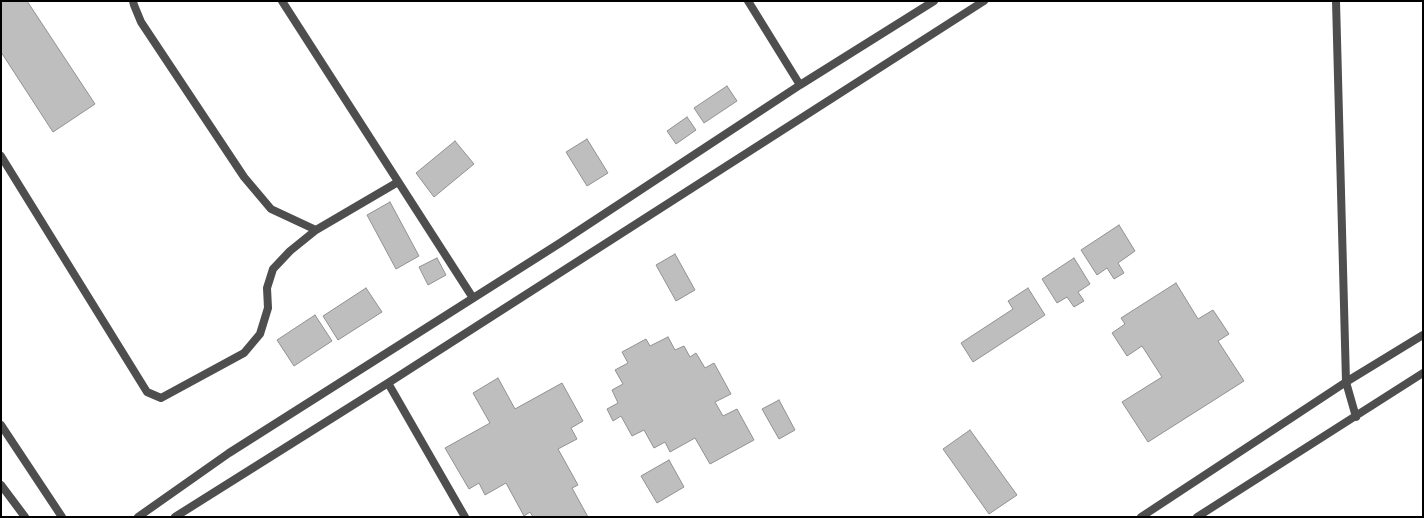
<!DOCTYPE html>
<style>
body{margin:0}
#map{position:relative;width:1424px;height:518px;overflow:hidden;background:#fff;font-family:Karla,sans-serif}
canvas{display:block}
.frame{position:absolute;inset:0;border:2px solid #000;pointer-events:none}
</style>
<div id="map">
<canvas width="1424" height="518"></canvas>
<div class="frame"></div>
</div>
<script>
const context = document.querySelector('canvas').getContext('2d');
context.lineJoin = 'round';
function fillPath(path, color) { context.fillStyle = color; context.fill(path, 'evenodd'); }
const toPath = rows => new Path2D(rows.map(r => 'M' + r).join(''));
function trace(path, color, width, dash) { context.strokeStyle = color; context.lineWidth = width; context.lineCap = dash ? 'butt' : 'round'; context.setLineDash(dash || []); context.stroke(path); }
const building = toPath([
 [1,1,27,1,95,104,53,132,1,52,1,1],
 [727,86,737,101,704,123,694,108,727,86],
 [687,117,696,130,676,144,667,131,687,117],
 [587,139,608,173,587,186,566,152,587,139],
 [455,141,474,164,434,197,416,173,455,141],
 [390,202,419,256,396,269,367,215,390,202],
 [1119,225,1135,251,1118,263,1124,273,1114,279,1107,268,1097,275,1081,250,1119,225],
 [675,254,695,290,676,301,656,265,675,254],
 [437,258,446,275,428,285,419,267,437,258],
 [1074,258,1090,284,1078,292,1084,301,1074,307,1067,297,1057,303,1042,279,1074,258],
 [1176,283,1198,319,1213,310,1229,334,1218,341,1244,381,1148,442,1122,402,1162,377,1142,346,1127,356,1112,333,1125,324,1121,318,1176,283],
 [366,288,382,312,338,340,323,316,366,288],
 [1028,288,1045,315,973,362,961,343,1013,309,1008,301,1028,288],
 [315,315,332,341,294,366,277,340,315,315],
 [668,337,675,350,684,346,690,357,696,353,705,368,714,363,731,394,715,402,723,416,737,409,754,440,710,464,695,438,670,452,665,442,654,448,644,430,632,436,621,416,613,421,607,409,618,403,612,390,623,384,615,370,628,363,622,352,646,339,650,346,668,337],
 [498,378,515,409,562,383,583,421,571,428,577,439,558,449,578,485,572,488,588,517,533,517,530,512,524,516,506,483,485,495,479,483,469,489,445,448,490,423,473,393,498,378],
 [779,400,795,430,779,439,762,409,779,400],
 [970,430,1017,495,989,514,943,449,970,430],
 [669,460,684,487,657,503,641,476,669,460]
]);
const service = toPath([
 [133,1,134,5,141,22,244,177,271,209,316,230],
 [282,1,473,298],
 [748,1,800,85],
 [1336,1,1346,382,1356,417],
 [1,156,147,392,161,398,244,353,260,334,268,308,267,288,273,269,290,251,316,230,398,182],
 [388,383,465,517],
 [1,425,62,517],
 [1,485,25,517],
 [138,517,229,453,560,243,800,85,934,1],
 [175,517,388,383,984,1],
 [1141,517,1346,382,1423,335],
 [1197,517,1423,373]
]);
fillPath(building, '#bebebe');
trace(building, '#929292', 1);
trace(service, '#4e4e4e', 8);
</script>
